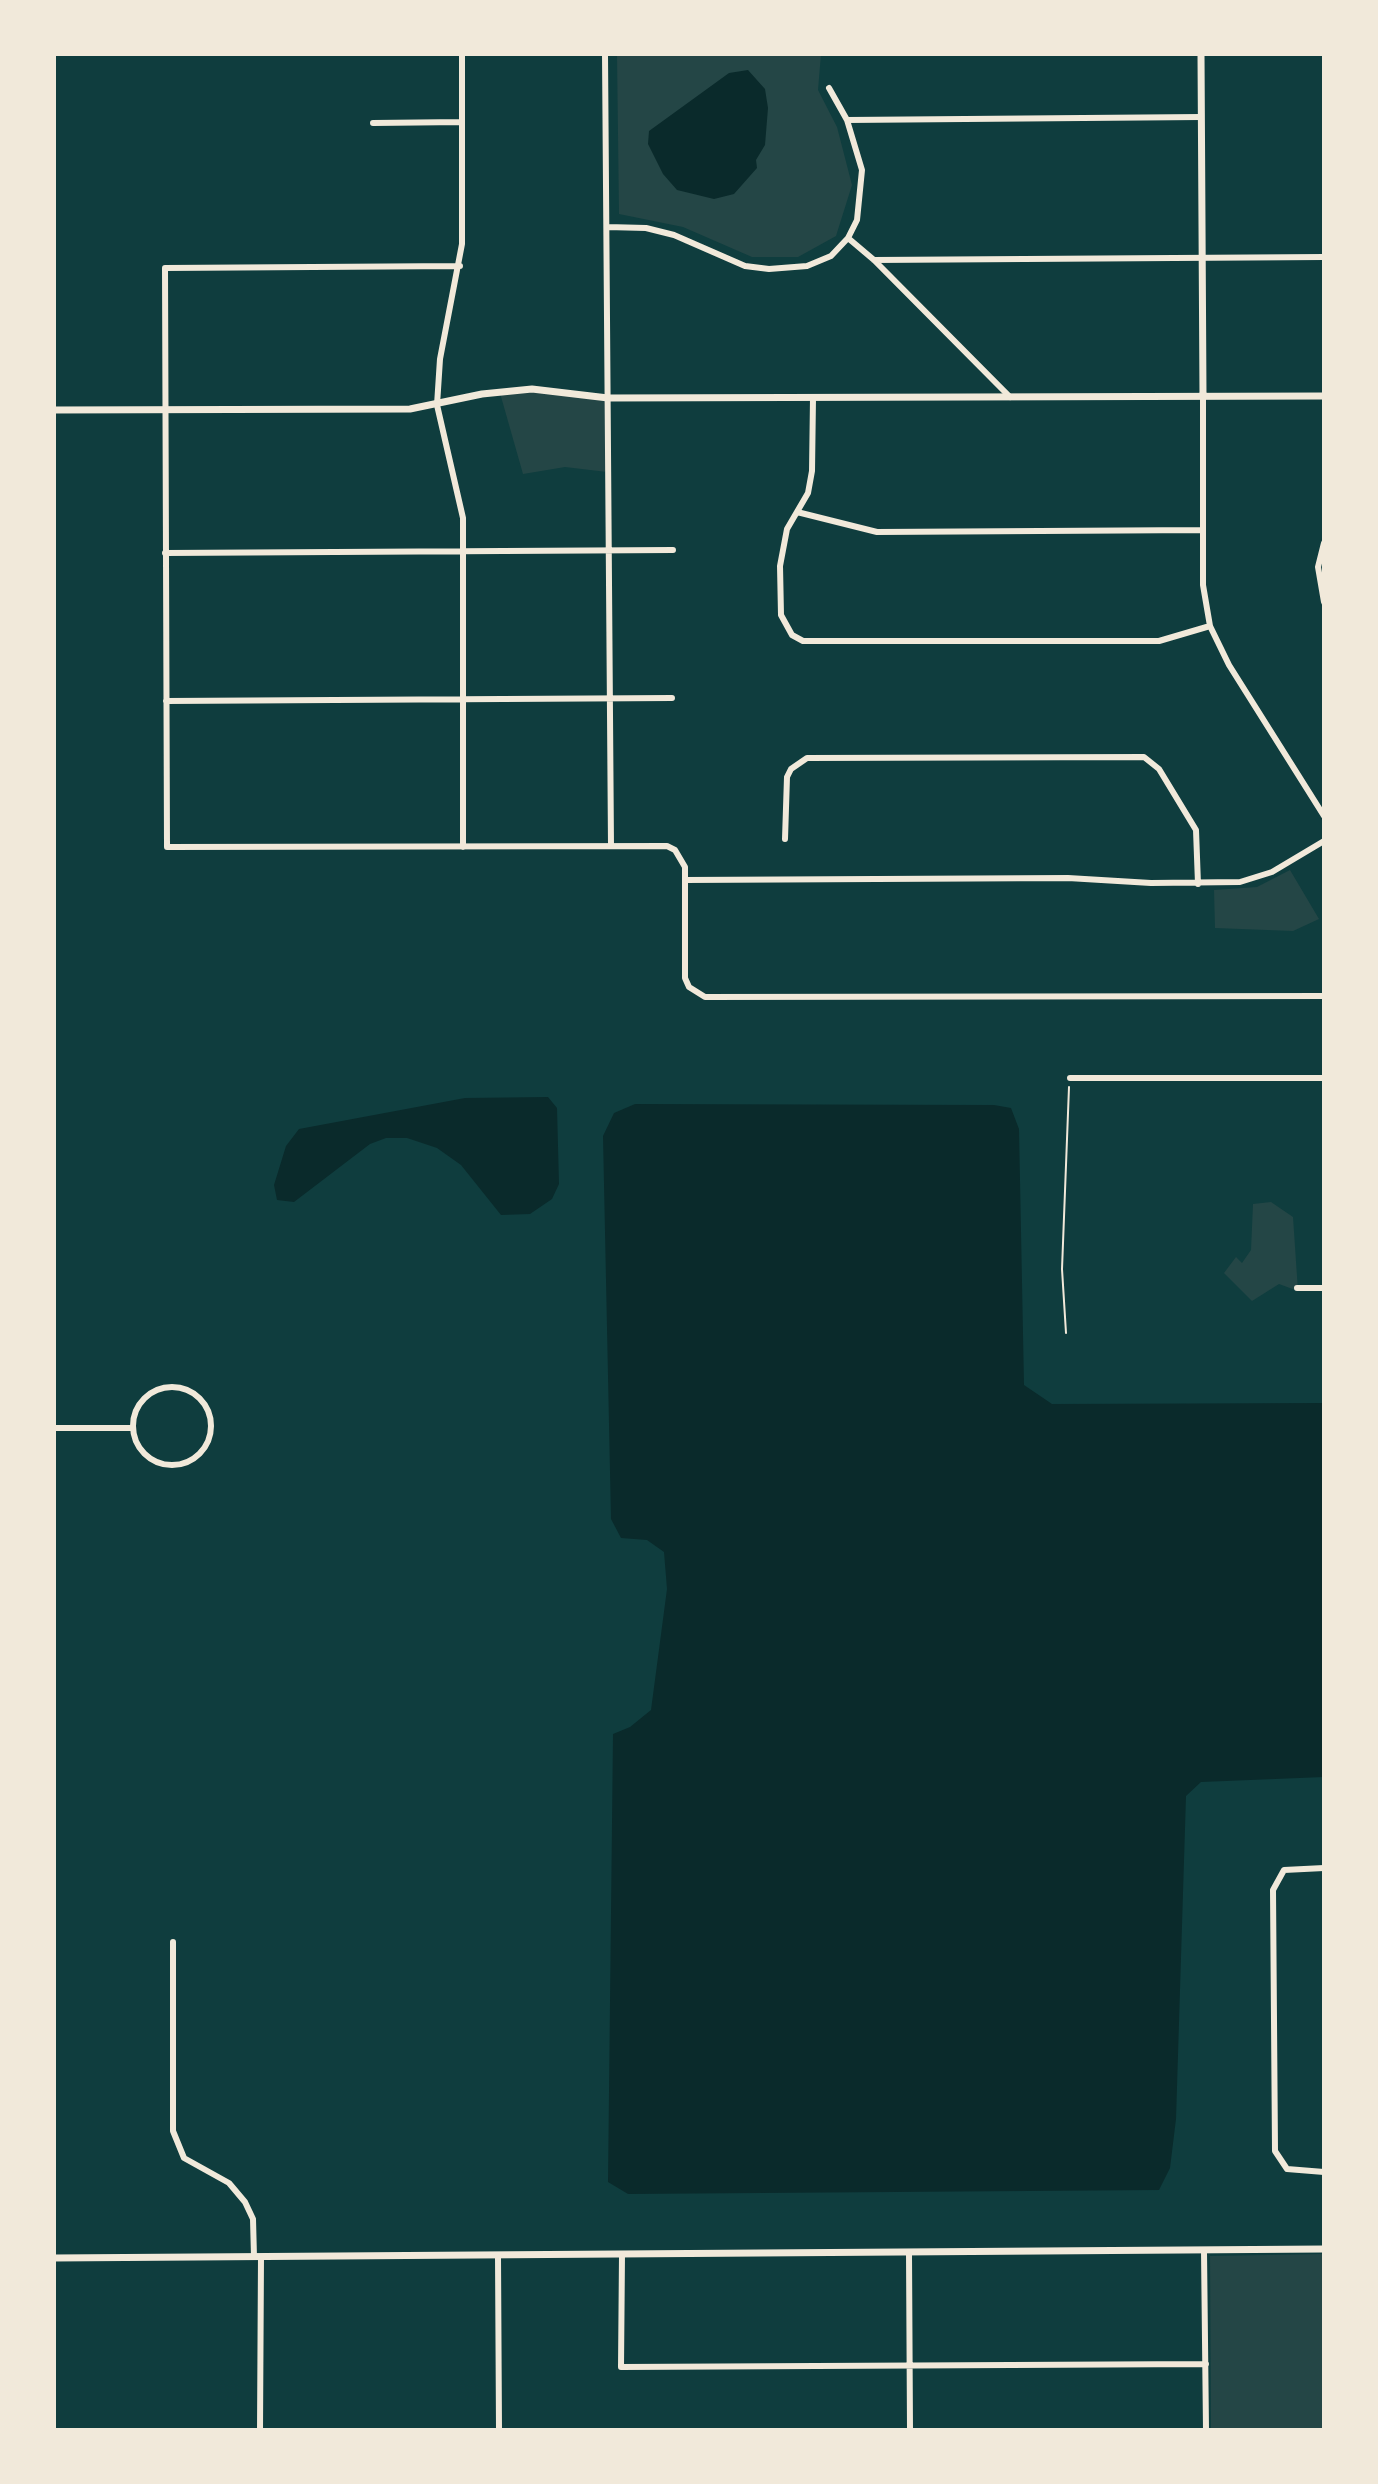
<!DOCTYPE html>
<style>
body{margin:0}
#map{position:relative;width:1378px;height:2484px;overflow:hidden;background:#0f3d3e;font-family:"Fira Sans",sans-serif}
canvas{display:block}
.frame{position:absolute;inset:0;border:56px solid #f1e9da;pointer-events:none}
</style>
<div id="map">
<canvas width="1378" height="2484"></canvas>
<div class="frame"></div>
</div>
<script>
const context = document.querySelector('canvas').getContext('2d');
context.lineJoin = 'round';
function fillPath(path, color) { context.fillStyle = color; context.fill(path, 'evenodd'); }
const toPath = rows => new Path2D(rows.map(r => 'M' + r).join(''));
function trace(path, color, width, dash) { context.strokeStyle = color; context.lineWidth = width; context.lineCap = dash ? 'butt' : 'round'; context.setLineDash(dash || []); context.stroke(path); }
const green = toPath([
 [617,54,821,54,818,90,837,127,852,185,836,236,798,257,752,257,683,227,619,214],
 [532,391,606,401,607,472,565,467,523,474,500,393],
 [1290,870,1319,919,1293,931,1215,928,1214,890,1257,887],
 [1271,1202,1293,1217,1298,1291,1279,1284,1252,1301,1224,1273,1236,1257,1242,1263,1251,1250,1253,1204],
 [1324,2254,1324,2430,1211,2430,1210,2256]
]);
const water = toPath([
 [748,70,765,89,768,108,765,145,756,160,757,168,734,194,714,199,677,190,663,174,648,144,649,131,729,73],
 [548,1097,557,1108,559,1184,552,1199,530,1214,501,1215,461,1165,437,1148,407,1138,386,1138,370,1144,294,1202,277,1200,274,1185,286,1146,299,1129,465,1098],
 [635,1104,994,1105,1011,1108,1019,1129,1024,1385,1052,1404,1324,1403,1324,1777,1201,1782,1186,1796,1176,2119,1170,2168,1159,2190,628,2194,608,2182,613,1734,630,1727,651,1710,667,1589,664,1552,647,1540,621,1538,611,1519,603,1136,614,1113]
]);
const path = toPath([
 [1066,1333,1062,1269,1069,1087]
]);
const minor = toPath([
 [462,54,462,244,440,359,437,405,463,518,463,847],
 [605,54,611,846],
 [847,120,1201,117],
 [373,123,462,122],
 [607,227,646,228,674,235,745,266,769,269,807,266,831,256,848,238,857,220,862,170,847,120,829,88],
 [848,238,874,260,1010,397],
 [874,260,1324,257],
 [460,266,165,268,167,847,667,846,675,850,685,867,685,978,689,987,705,997,1324,996],
 [1203,396,1203,585,1210,626,1229,665,1324,816],
 [813,398,812,471,808,493,787,529,780,566,781,615,792,635,803,641,1159,641,1210,626],
 [797,512,877,532,1203,530],
 [1324,543,1318,567,1324,602],
 [165,553,673,550],
 [166,701,672,698],
 [785,839,787,777,791,769,807,758,1144,757,1159,769,1196,830,1198,884],
 [685,880,1068,878,1151,883,1240,882,1272,872,1324,841],
 [1070,1078,1324,1078],
 [1297,1288,1324,1288],
 '133 1426a39 39 0 1 1 78 0a39 39 0 1 1-78 0Z',
 [54,1428,133,1428],
 [1324,1868,1284,1870,1273,1890,1275,2151,1287,2169,1324,2172],
 [173,1942,173,2131,184,2158,229,2183,245,2202,253,2219,254,2257],
 [1204,2251,1206,2430],
 [909,2253,910,2430],
 [622,2255,621,2367,1206,2364],
 [498,2256,499,2430],
 [260,2430,261,2257]
]);
const tertiary = toPath([
 [1201,54,1203,396],
 [54,410,410,409,482,394,532,389,608,398,1324,396],
 [54,2258,1324,2249]
]);
fillPath(green, '#244646');
fillPath(water, '#0a2a2b');
trace(path, '#f1e9da', 2);
trace(minor, '#f1e9da', 6);
trace(tertiary, '#f1e9da', 7);
</script>
